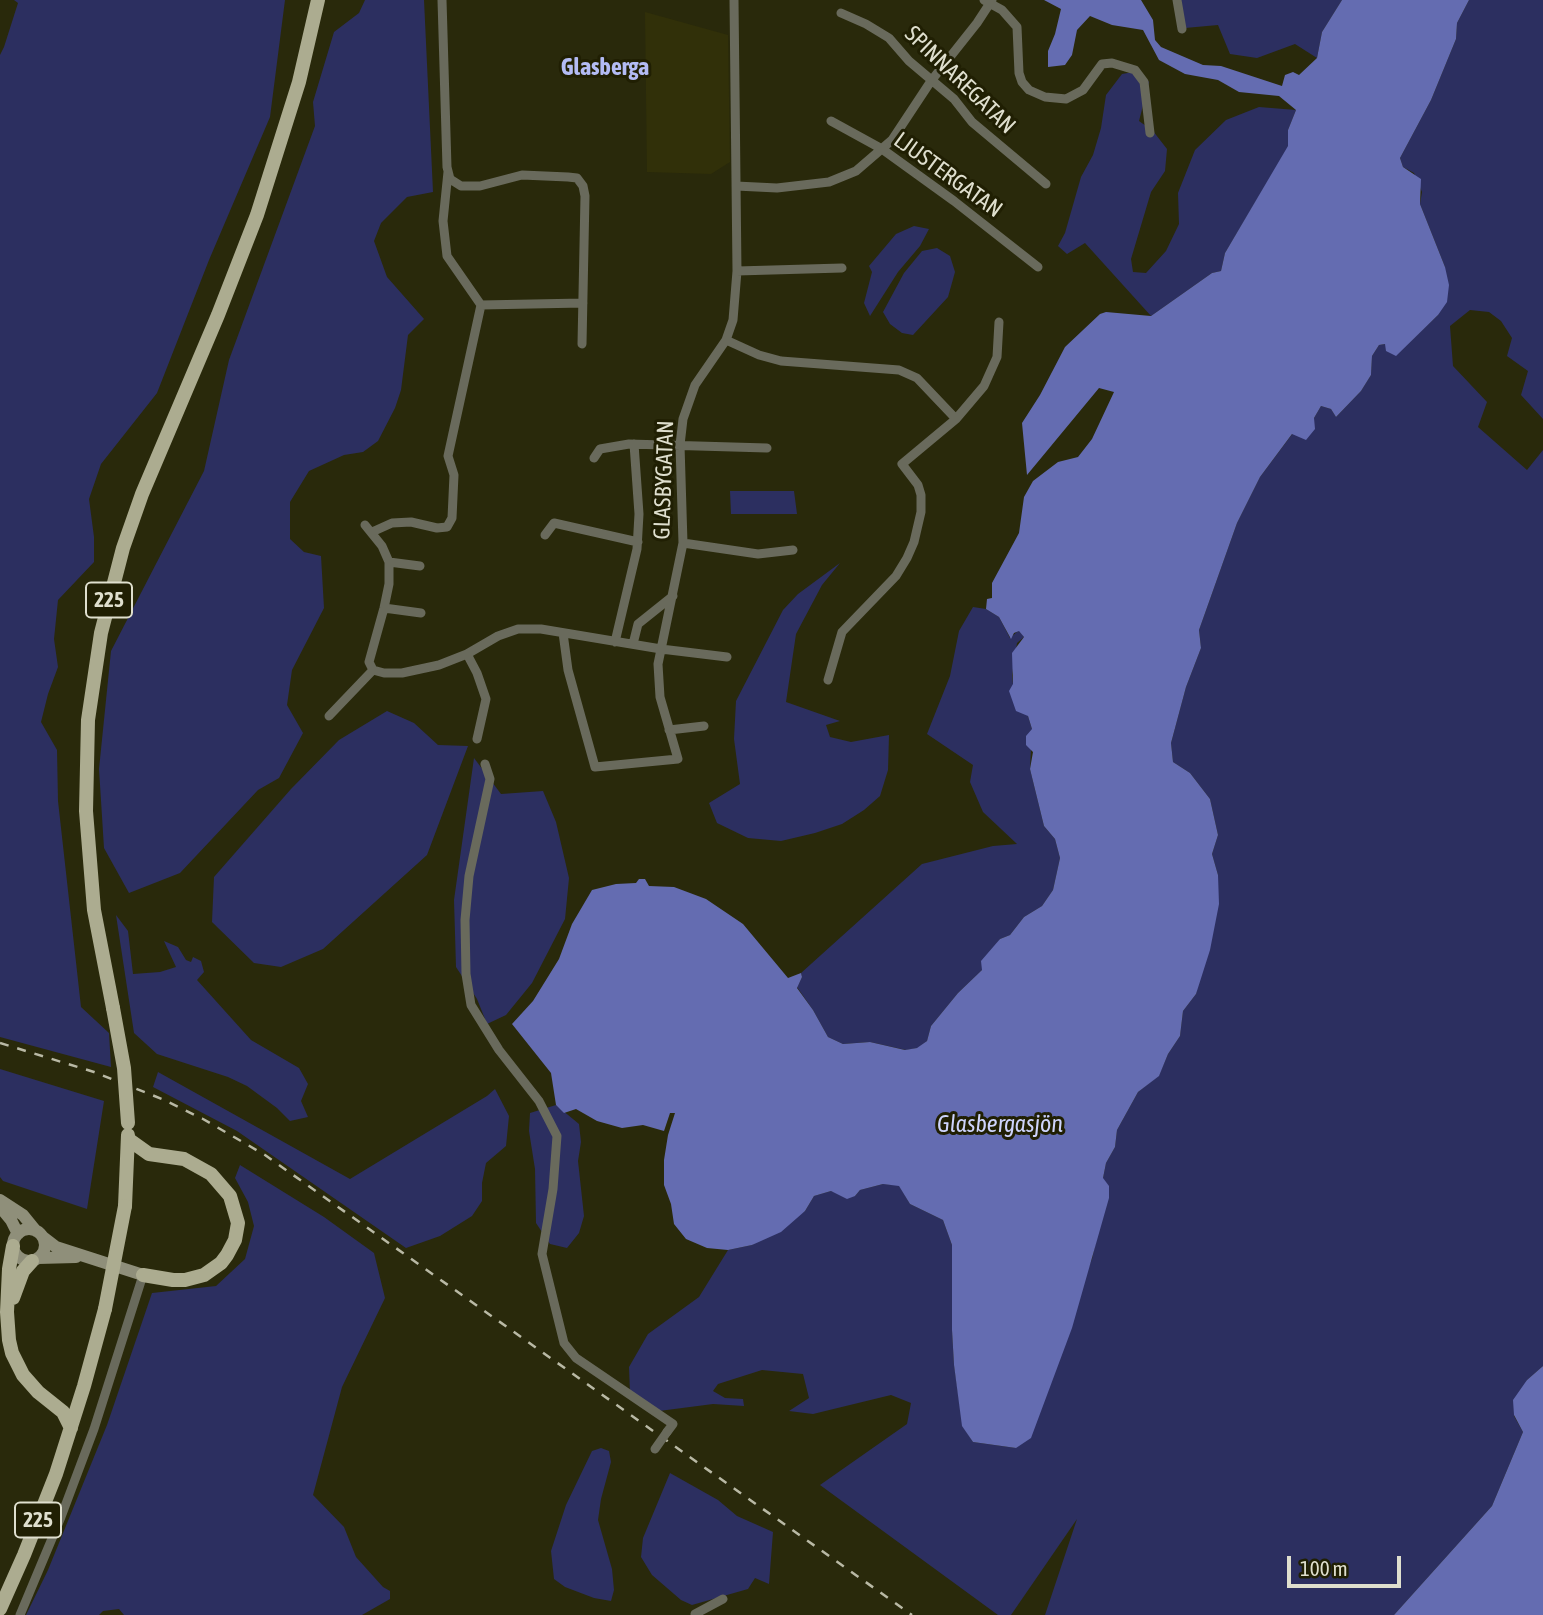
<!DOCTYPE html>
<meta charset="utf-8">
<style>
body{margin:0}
#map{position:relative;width:1543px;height:1615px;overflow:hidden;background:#29290b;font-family:"Asap Condensed",sans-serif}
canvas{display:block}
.scale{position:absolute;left:1287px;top:1556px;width:114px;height:32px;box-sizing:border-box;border:4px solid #dfdfce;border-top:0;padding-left:9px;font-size:21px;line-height:24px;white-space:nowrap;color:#dfdfce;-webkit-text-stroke:5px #201f03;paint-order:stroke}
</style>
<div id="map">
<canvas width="1543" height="1615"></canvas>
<div class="scale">100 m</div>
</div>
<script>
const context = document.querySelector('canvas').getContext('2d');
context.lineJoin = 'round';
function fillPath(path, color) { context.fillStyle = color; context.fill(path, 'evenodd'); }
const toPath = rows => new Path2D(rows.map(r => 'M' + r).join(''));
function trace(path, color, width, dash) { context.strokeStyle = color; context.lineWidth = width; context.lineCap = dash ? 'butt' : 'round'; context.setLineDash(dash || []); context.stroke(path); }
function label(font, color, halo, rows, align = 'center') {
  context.font = font + ' "Asap Condensed",sans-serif'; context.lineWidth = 6; context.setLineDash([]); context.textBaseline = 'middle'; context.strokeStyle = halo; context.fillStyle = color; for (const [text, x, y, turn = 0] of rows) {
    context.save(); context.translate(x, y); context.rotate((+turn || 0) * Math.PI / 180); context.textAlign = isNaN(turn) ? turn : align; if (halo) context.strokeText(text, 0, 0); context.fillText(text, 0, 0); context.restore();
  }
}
const built = toPath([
 [645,12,728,35,730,162,711,174,647,172]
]);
const green = toPath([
 [14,0,285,0,270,117,209,260,157,393,101,464,89,499,94,537,94,562,58,600,54,639,58,667,48,694,41,722,57,750,58,801,81,1007,109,1033,111,1067,0,1037,0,55,4,47,18,3],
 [365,0,424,0,433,192,407,197,381,223,374,241,387,277,424,319,408,335,401,390,395,408,378,441,363,452,344,455,309,471,290,502,290,539,304,552,321,556,324,608,292,670,287,705,303,733,279,778,258,790,180,873,129,893,104,848,99,769,111,651,204,471,229,360,315,126,313,102,334,32,359,13],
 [1173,0,1342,0,1322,32,1317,58,1295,44,1257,58,1230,54,1218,25,1185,28],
 [1469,0,1543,0,1543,419,1521,395,1528,371,1507,356,1512,338,1501,321,1489,312,1470,310,1450,326,1453,366,1487,402,1478,427,1527,470,1543,450,1543,1366,1527,1380,1514,1416,1523,1432,1492,1506,1394,1615,1045,1615,1077,1519,1011,1615,998,1615,820,1485,907,1424,911,1403,891,1395,813,1414,789,1411,809,1398,803,1374,762,1370,718,1384,713,1391,725,1398,743,1399,744,1406,713,1404,659,1411,630,1393,629,1367,648,1334,699,1297,728,1250,752,1245,805,1211,814,1196,831,1191,855,1196,860,1190,883,1184,899,1185,910,1204,943,1220,952,1245,952,1330,954,1365,963,1426,973,1442,1016,1448,1092,1259,1097,1237,1103,1178,1106,1163,1115,1147,1117,1130,1138,1092,1159,1075,1168,1054,1180,1036,1183,1011,1196,994,1218,875,1212,854,1218,835,1210,799,1190,773,1173,762,1171,743,1186,687,1201,648,1199,630,1237,523,1260,477,1293,433,1314,418,1321,406,1331,409,1336,417,1361,391,1371,375,1372,356,1379,345,1385,344,1396,355,1438,315,1445,267,1420,204,1422,192,1414,173,1403,167,1400,158,1431,100,1456,39,1457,23],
 [1139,71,1149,82,1139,121,1153,131,1167,149,1165,171,1151,192,1131,259,1133,272,1146,273,1166,251,1179,224,1178,193,1195,150,1226,120,1259,107,1296,110,1288,130,1289,146,1225,253,1221,271,1212,273,1151,316,1085,243,1067,254,1058,246,1065,233,1081,177,1093,155,1101,128,1106,95,1122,74],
 [914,226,929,229,920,246,898,272,870,316,864,303,872,272,869,266,896,234],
 [937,248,950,256,955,272,948,297,913,335,902,333,890,324,883,312,904,273,922,251],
 [730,491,794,491,797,514,731,514],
 [840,563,822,585,796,634,786,702,840,721,826,725,830,737,851,742,889,735,888,770,880,796,864,810,842,824,815,833,781,841,748,838,717,823,709,803,740,784,734,739,736,701,783,610,798,594],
 [973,607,986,609,999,617,1010,638,1019,630,1024,637,1017,643,1012,675,1013,684,1028,716,1032,729,1030,769,1044,826,1055,839,1060,858,1053,890,1042,906,1024,917,1010,935,1000,939,982,970,958,993,931,1026,927,1041,918,1048,906,1050,870,1042,843,1044,828,1037,813,1010,797,987,802,977,801,973,922,864,993,846,1017,844,983,812,970,782,973,765,927,734,950,676,959,631],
 [387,711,414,723,438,745,468,746,427,855,323,949,281,967,254,963,212,922,214,877,291,789,339,740],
 [474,758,501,794,543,791,556,822,569,878,565,919,532,983,506,1015,487,1024,477,999,456,967,454,900],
 [116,915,128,931,133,974,160,972,176,967,164,941,178,947,186,960,191,962,193,957,201,961,204,972,197,980,251,1040,299,1068,308,1084,301,1101,308,1117,290,1121,277,1108,247,1086,228,1077,157,1054,134,1033],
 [0,1069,104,1101,87,1209,3,1181,0,1177],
 [158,1072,350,1179,487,1096,495,1089,509,1116,506,1146,486,1163,482,1183,482,1201,472,1216,440,1236,406,1248,237,1131,153,1087],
 [556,1105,579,1124,581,1142,578,1161,584,1216,579,1233,567,1248,550,1244,536,1223,535,1169,529,1131,530,1113],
 [240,1165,324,1217,374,1253,385,1298,342,1387,313,1495,344,1527,356,1557,383,1587,390,1591,390,1599,362,1615,124,1615,119,1609,103,1611,99,1615,26,1615,48,1570,107,1425,152,1293,216,1286,245,1259,254,1226,248,1202,235,1178],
 [601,1448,609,1451,611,1462,601,1499,598,1520,612,1569,614,1590,611,1601,594,1598,565,1587,554,1579,551,1551,566,1505,592,1451],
 [670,1473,718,1500,737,1516,773,1532,769,1584,755,1578,748,1589,692,1605,681,1600,652,1575,641,1557,643,1538]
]);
const water = toPath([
 [1044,0,1141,0,1153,20,1155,40,1161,47,1203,65,1221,66,1282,86,1285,75,1293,72,1299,75,1317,58,1322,32,1342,0,1469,0,1457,23,1456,39,1431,100,1400,158,1403,167,1421,179,1420,204,1445,267,1449,285,1447,302,1438,315,1396,356,1386,351,1385,344,1379,345,1372,356,1371,375,1361,391,1336,417,1331,409,1321,406,1314,418,1315,429,1306,440,1292,434,1260,477,1237,523,1199,630,1201,648,1186,687,1171,743,1173,762,1190,773,1210,799,1218,835,1212,854,1218,875,1219,904,1210,950,1196,994,1183,1011,1180,1036,1168,1054,1159,1076,1138,1092,1117,1130,1115,1147,1106,1163,1103,1178,1109,1186,1109,1198,1072,1328,1031,1438,1016,1448,973,1442,962,1426,954,1365,952,1330,952,1245,943,1220,910,1204,899,1186,883,1184,860,1190,855,1196,847,1199,831,1191,814,1196,805,1211,781,1232,752,1245,728,1250,707,1248,686,1239,674,1224,671,1204,664,1185,664,1160,668,1135,675,1113,670,1113,664,1131,643,1125,622,1128,597,1121,576,1109,564,1113,556,1105,551,1073,512,1024,533,1001,559,959,572,924,592,890,616,884,636,883,639,879,645,879,649,886,674,887,706,899,743,924,788,978,801,973,802,977,797,988,813,1010,828,1037,843,1044,870,1042,905,1050,917,1048,927,1041,931,1026,958,993,982,970,981,961,1000,939,1010,935,1024,917,1042,906,1053,890,1060,858,1055,839,1044,826,1030,769,1033,752,1026,745,1026,736,1032,729,1028,716,1016,711,1009,691,1013,684,1012,653,1024,637,1019,631,1014,633,1011,639,999,617,986,609,987,599,992,598,992,583,1019,533,1024,497,1033,481,1058,462,1078,457,1092,439,1114,392,1099,388,1027,475,1022,423,1040,395,1065,347,1100,314,1106,312,1151,316,1212,273,1221,271,1225,253,1288,146,1288,130,1296,110,1279,96,1239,92,1218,80,1185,74,1159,60,1143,30,1112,25,1090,16,1077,30,1072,55,1065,65,1048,67,1048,51,1055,34,1061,9],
 [1543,1366,1543,1615,1394,1615,1492,1506,1523,1432,1514,1415,1513,1400,1527,1380]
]);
const street = toPath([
 [442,0,447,167,450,179,461,186,480,186,522,175,568,177,577,178,583,186,585,196,582,344],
 [984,0,1002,10,1017,27,1019,73,1022,82,1029,90,1045,97,1066,99,1083,90,1102,64,1112,63,1135,70,1144,82,1150,133],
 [1177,0,1182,29],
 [841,13,866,24,889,38,909,61,954,99,972,122,1046,184],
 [831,121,882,149,954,201,1038,267],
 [736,186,777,188,829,182,856,171,892,140,931,81,977,23,992,0],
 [737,271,842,268],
 [481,305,583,303],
 [726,340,759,355,781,361,899,370,917,378,956,419],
 [594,458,600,449,629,444,767,448],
 [365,525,382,546,389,562,389,584,384,608,369,662,373,670],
 [372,532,392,523,411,522,437,528,447,527,452,518,454,475,448,456,481,305,447,256,443,221,448,172],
 [545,535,554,523,638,542],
 [683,543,758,554,793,550],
 [389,562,420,566],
 [384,608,421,613],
 [563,633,568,670,595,767,678,759,660,697,658,664,683,543,680,445,683,419,695,385,726,340,733,320,737,271,734,0],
 [615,642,637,549,639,514,634,444],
 [633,644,638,624,673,596],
 [467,654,477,673,486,699,477,739],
 [373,670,384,673,402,673,439,665,467,654,498,636,518,629,541,629,661,649,727,657],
 [828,680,842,632,896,576,907,558,914,542,921,512,921,495,918,485,902,464,956,419,984,386,997,357,999,322],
 [329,716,373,670],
 [669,730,704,726],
 [485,764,490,779,469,876,465,920,466,974,471,1005,499,1050,539,1101,557,1136,553,1189,542,1254,564,1343,576,1358,673,1424,667,1432],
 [695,1614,723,1599],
 [20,1615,61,1517,94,1429,143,1275]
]);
const secondary = toPath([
 [0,1200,23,1215,36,1231],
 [0,1207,11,1220,18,1234],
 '13 1245a16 16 0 1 1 32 0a16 16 0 1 1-32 0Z',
 [43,1237,56,1247,143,1275],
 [38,1258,76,1257]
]);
const primary = toPath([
 [113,1008,94,910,86,811,88,720,101,633,123,548,142,494,218,315,257,215,299,82,318,0],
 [128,1139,149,1154,184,1159,211,1174,230,1196,238,1223,235,1240,227,1255,221,1263,204,1275,185,1280,173,1280,143,1275],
 [125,1206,128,1135],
 [13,1246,9,1269,7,1312,9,1340,12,1353,23,1375,38,1392,63,1412,71,1428],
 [13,1298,23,1271,32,1261],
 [0,1609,24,1555,56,1474,84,1386,105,1309]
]);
const rail = toPath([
 [0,1043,94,1072,162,1099,203,1119,265,1155,912,1615]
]);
const streetBridge = toPath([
 [655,1449,667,1432]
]);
const primaryBridge = toPath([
 [113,1008,124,1068,128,1123],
 [105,1309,125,1206]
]);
const shields = [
 [109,600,46],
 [38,1520,46]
];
const shieldNames = [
 ["225",109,600],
 ["225",38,1520]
];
const streetNames = [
 ["SPINNAREGATAN",960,80,44],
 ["LJUSTERGATAN",948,175,36],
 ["GLASBYGATAN",664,480,-88]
];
const neighbourhoodNames = [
 ["Glasberga",605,67]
];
const waterNames = [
 ["Glasbergasjön",1000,1124]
];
fillPath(built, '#313009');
fillPath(green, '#2c2f60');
fillPath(water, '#646cb1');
trace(street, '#696a5c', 9);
trace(secondary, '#8f8f7a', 12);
trace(primary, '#acac90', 14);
trace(rail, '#b9b9a5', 2.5, [9, 9]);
trace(streetBridge, '#696a5c', 9);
trace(primaryBridge, '#acac90', 14);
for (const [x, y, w] of shields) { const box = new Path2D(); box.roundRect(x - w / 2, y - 17.5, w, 35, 5); context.fillStyle = '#201f03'; context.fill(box); trace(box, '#dfdfce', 2); }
label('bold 21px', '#dfdfce', null, shieldNames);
label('23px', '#dfdfce', '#201f03', streetNames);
label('bold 24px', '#b3bbf4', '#201f03', neighbourhoodNames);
label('italic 24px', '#ced4fc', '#201f03', waterNames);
</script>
